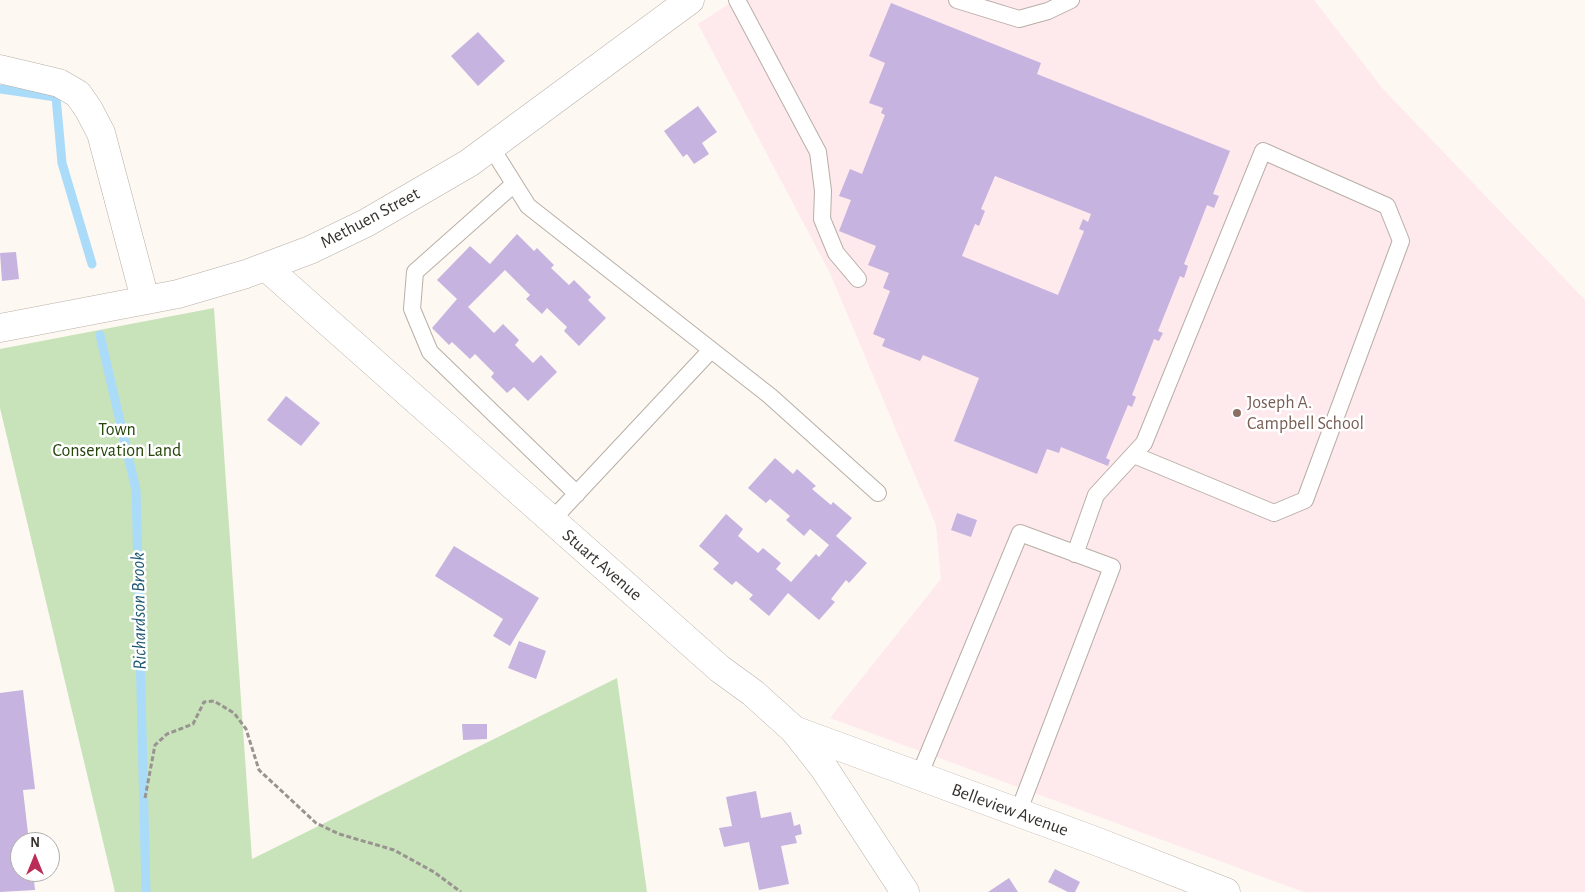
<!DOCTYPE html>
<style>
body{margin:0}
#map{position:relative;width:1585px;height:892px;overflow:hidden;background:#fef8f3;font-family:"Alegreya Sans",sans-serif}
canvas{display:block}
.north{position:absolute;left:10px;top:832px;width:50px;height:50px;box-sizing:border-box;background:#fff;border:1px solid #afadac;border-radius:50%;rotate:0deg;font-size:14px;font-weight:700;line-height:20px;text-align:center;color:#36322f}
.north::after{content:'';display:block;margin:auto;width:18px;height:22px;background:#bb2d59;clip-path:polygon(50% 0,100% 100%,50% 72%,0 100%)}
</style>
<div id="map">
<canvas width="1585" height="892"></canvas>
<div class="north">N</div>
</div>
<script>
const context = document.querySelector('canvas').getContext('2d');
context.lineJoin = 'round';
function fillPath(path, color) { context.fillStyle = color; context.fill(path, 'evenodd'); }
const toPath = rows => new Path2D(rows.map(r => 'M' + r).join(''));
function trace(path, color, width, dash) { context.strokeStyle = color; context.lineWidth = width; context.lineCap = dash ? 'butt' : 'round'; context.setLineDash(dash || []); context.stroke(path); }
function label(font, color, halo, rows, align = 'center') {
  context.font = font + ' "Alegreya Sans",sans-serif'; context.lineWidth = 5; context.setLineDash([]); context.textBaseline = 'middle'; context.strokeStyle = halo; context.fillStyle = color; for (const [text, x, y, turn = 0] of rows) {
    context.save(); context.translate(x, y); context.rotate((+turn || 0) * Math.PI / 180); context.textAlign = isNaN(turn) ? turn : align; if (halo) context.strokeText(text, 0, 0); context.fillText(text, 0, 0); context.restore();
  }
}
const education = toPath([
 [735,0,1314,0,1383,89,1585,300,1585,892,1304,892,830,718,941,579,936,525,830,273,698,24]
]);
const green = toPath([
 [214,308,252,859,617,678,647,892,115,892,0,408,0,349]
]);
const stream = toPath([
 [0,89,56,97,62,163,92,264],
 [100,335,136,490,146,892]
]);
const building = toPath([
 [891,3,1041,63,1037,74,1230,151,1213,194,1219,196,1214,208,1207,205,1184,264,1188,266,1184,278,1180,276,1158,331,1163,333,1159,341,1154,339,1132,395,1136,397,1132,407,1128,405,1106,458,1110,460,1108,466,1061,447,1059,453,1047,449,1037,474,954,441,979,378,923,355,920,361,882,346,885,339,873,334,890,291,883,288,889,273,868,265,876,246,839,231,851,200,839,196,850,169,862,174,885,115,881,113,883,108,869,103,885,63,869,56],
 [995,176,1091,214,1088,222,1083,219,1079,229,1084,231,1058,295,962,256,975,224,979,226,985,211,981,209],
 [478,32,505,61,478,86,451,56],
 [698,106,717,132,702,143,709,154,694,164,687,154,683,157,664,131],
 [517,234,534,251,537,248,554,265,551,268,569,285,574,280,591,297,588,300,606,318,579,346,564,331,567,327,547,308,542,314,526,299,530,295,505,270,468,307,494,333,503,324,519,340,515,345,533,363,541,355,557,372,528,401,514,387,507,393,491,377,494,373,475,354,470,359,452,342,449,345,432,328,457,299,437,280,470,246,490,264],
 [16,252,19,279,2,281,0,253],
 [286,396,320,423,301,446,267,420],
 [775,458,793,474,797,469,816,486,812,489,831,505,833,502,852,518,836,536,867,563,849,583,846,580,831,599,835,602,819,620,788,593,769,616,749,599,753,595,736,581,732,585,713,569,719,563,699,546,726,514,743,529,738,536,758,553,763,548,781,563,776,569,791,582,816,554,819,557,829,545,810,529,804,536,786,520,790,516,770,499,766,503,748,488],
 [957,513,977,520,971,537,951,530],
 [454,546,539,598,510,646,493,636,503,619,435,576],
 [519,641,546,651,536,679,508,668],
 [23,690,35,789,23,790,29,842,20,842,20,872,33,872,35,890,0,892,0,693],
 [462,724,487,724,487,739,463,740],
 [756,791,761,818,791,812,794,826,800,824,802,834,795,836,797,843,781,846,789,884,759,890,749,842,724,847,719,828,732,826,726,797],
 [1055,869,1080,882,1075,892,1068,892,1048,882],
 [1009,878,1018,892,988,892]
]);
const path = toPath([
 [145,798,155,745,167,734,193,724,204,702,214,701,234,713,246,729,259,770,316,823,339,834,394,850,434,872,461,892]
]);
const service = toPath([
 [737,0,818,152,823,191,822,219,836,253,858,279],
 [957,0,1019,19,1048,11,1071,0],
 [491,147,528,206,770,396,878,493],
 [514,184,415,272,412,309,430,352,577,494],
 [552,520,711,350],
 [1075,554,1096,495,1144,443,1263,151,1387,206,1401,241,1305,500,1274,513,1134,455],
 [919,776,1020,533,1112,567,1018,813]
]);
const minor = toPath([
 [0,69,59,83,78,94,89,110,101,133,145,299],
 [794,730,1093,840,1226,892]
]);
const tertiary = toPath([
 [266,267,720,669,753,693,794,730,824,768,905,892],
 [0,328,178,294,246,274,310,250,366,223,469,163,690,0]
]);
const markers = [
 [1237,413,5,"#8d6e63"]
];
const streetNames = [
 ["Methuen Street",370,218,-28],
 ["Stuart Avenue",602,565,41],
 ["Belleview Avenue",1010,810,20]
];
const educationNames = [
 ["Joseph A.",1247,403],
 ["Campbell School",1247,424]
];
const parkNames = [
 ["Town",117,430],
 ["Conservation Land",117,451]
];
const waterNames = [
 ["Richardson Brook",139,611,-91]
];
fillPath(education, '#fee9ed');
fillPath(green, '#c8e3ba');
trace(stream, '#aadbf8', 9);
fillPath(building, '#c6b3df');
trace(service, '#b8afa6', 18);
trace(minor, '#b8afa6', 29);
trace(tertiary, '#b8afa6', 29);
trace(path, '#999490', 3, [5, 2.5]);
trace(service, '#fff', 16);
trace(minor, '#fff', 28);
trace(tertiary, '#fff', 28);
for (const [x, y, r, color] of markers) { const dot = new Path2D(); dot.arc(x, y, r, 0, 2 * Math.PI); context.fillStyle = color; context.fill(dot); trace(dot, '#fff', 2); }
label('18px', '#36322f', '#fff', streetNames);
label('18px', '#785e54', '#fff', educationNames, 'left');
label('18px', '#244609', '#fff', parkNames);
label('italic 19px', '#1e5875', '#fff', waterNames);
</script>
